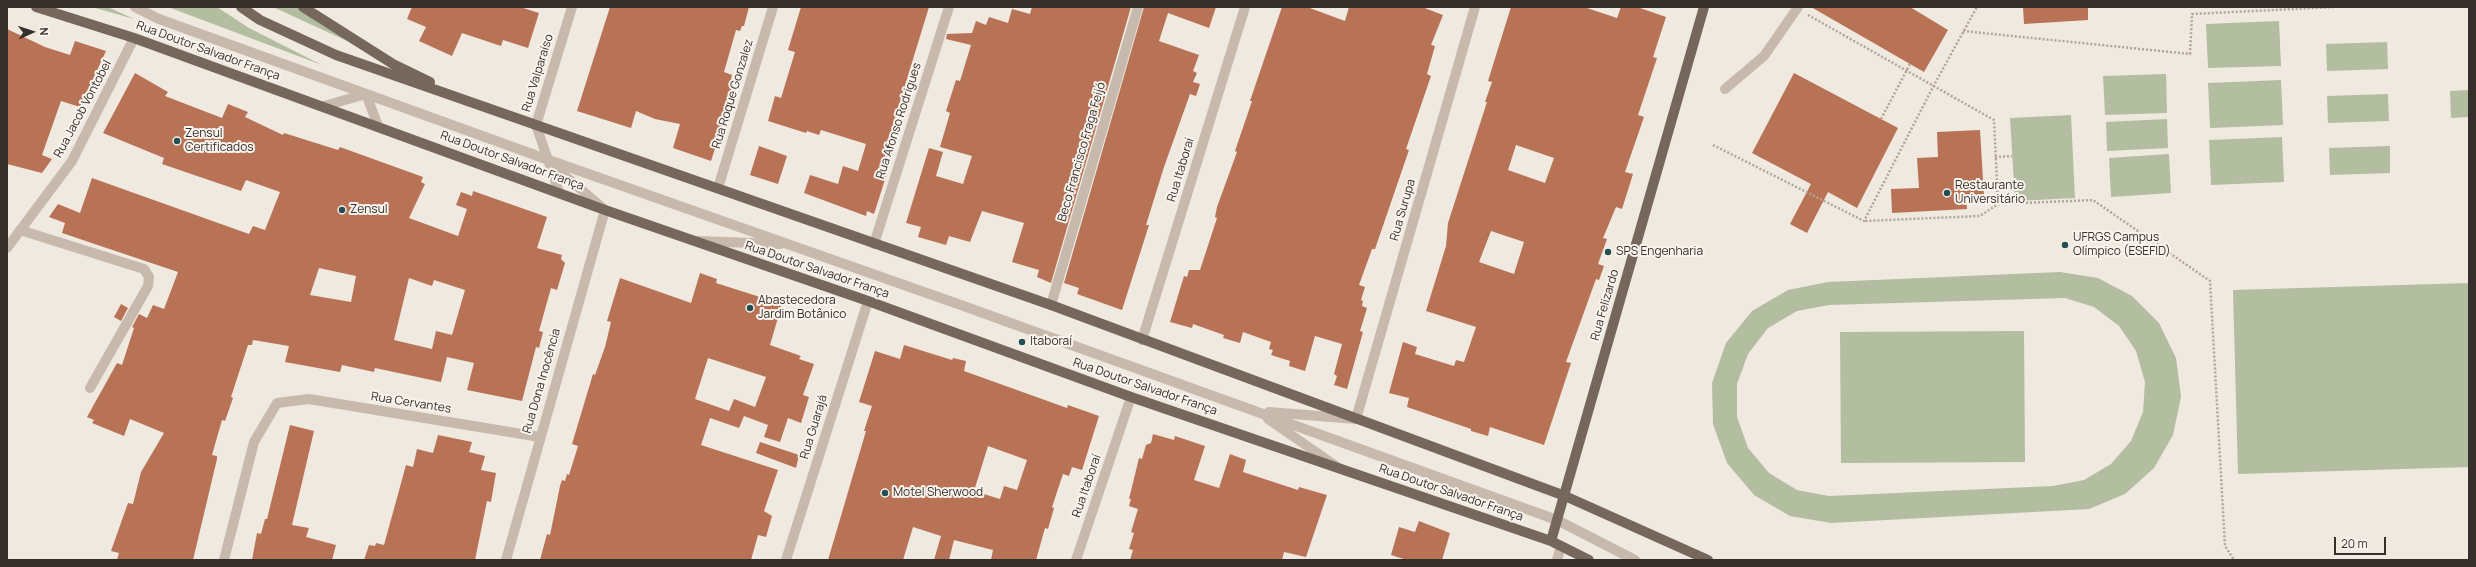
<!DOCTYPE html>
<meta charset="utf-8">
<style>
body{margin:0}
#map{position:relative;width:2476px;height:567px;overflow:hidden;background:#f0e9e0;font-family:Manrope,sans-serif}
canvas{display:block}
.frame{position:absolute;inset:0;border:8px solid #362f2b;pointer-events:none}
.north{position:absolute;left:12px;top:12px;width:40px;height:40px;-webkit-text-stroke:3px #f8f3ec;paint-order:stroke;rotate:87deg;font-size:11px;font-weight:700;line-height:16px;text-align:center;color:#362f2b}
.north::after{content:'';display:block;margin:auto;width:14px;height:18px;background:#362f2b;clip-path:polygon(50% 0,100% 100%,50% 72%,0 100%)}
.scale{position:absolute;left:2334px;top:537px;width:52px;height:18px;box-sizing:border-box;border:2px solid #362f2b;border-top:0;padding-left:5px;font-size:12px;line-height:14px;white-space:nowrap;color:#362f2b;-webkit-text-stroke:3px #f8f3ec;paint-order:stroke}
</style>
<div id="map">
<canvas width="2476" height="567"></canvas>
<div class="frame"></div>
<div class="north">N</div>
<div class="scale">20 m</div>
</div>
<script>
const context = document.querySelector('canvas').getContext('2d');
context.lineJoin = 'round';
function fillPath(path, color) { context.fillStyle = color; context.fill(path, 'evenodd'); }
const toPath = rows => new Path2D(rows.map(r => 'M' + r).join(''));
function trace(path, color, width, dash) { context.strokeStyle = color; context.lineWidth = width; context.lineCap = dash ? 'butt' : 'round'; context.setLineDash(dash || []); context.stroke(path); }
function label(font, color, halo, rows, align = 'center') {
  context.font = font + ' Manrope,sans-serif'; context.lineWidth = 4; context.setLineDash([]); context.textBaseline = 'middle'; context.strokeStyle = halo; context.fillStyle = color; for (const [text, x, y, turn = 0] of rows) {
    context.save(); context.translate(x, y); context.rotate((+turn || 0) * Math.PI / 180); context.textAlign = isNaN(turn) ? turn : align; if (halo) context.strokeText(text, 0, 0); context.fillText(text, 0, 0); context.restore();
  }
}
const green = toPath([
 [92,7,108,7,134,19],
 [168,7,217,7,249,28,322,65],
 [273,7,297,7,349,42],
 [2279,21,2281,66,2208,68,2206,24],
 [2387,42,2388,69,2327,71,2326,44],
 [2166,74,2167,113,2105,115,2103,76],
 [2281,80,2283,125,2210,128,2208,83],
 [2469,90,2469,117,2451,118,2450,91],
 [2388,94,2389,121,2328,123,2327,96],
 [2071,115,2075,198,2015,201,2010,118],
 [2167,119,2168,148,2107,151,2106,122],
 [2282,137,2284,182,2211,185,2209,140],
 [2390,146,2390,173,2330,175,2329,148],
 [2169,154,2171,193,2111,197,2109,158],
 [2060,272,2098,278,2132,296,2159,323,2176,358,2181,397,2173,435,2154,468,2125,494,2089,509,1831,523,1790,516,1754,495,1727,463,1713,424,1712,383,1726,343,1752,311,1788,290,1828,282],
 [2065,298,2094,307,2119,326,2136,351,2145,382,2143,412,2131,441,2111,464,2084,480,2053,486,1829,496,1797,490,1769,473,1748,448,1737,417,1737,384,1748,354,1768,328,1797,311,1829,305],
 [2469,283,2469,467,2238,474,2233,290],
 [2024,331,2025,462,1841,463,1840,332]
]);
const building = toPath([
 [412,7,520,7,539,13,528,48,503,40,501,46,462,33,452,56,419,41,426,27,407,19],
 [610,7,749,7,744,26,742,26,740,31,736,30,724,72,732,75,731,79,737,81,711,161,673,148,680,124,655,119,636,111,631,128,577,111],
 [801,7,929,7,895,118,884,159,891,161,874,214,867,211,866,216,804,193,810,175,838,184,843,166,858,171,866,144,821,130,819,135,807,131,806,133,768,121,775,96,781,98,795,52,788,50],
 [1032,7,1131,7,1051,283,1037,277,1039,270,1012,262,1024,223,982,211,970,242,949,236,946,245,918,237,921,227,906,223,929,148,943,152,936,176,963,184,972,156,940,147,950,113,946,111,956,80,960,81,971,45,946,39,947,34,972,33,976,21,986,25,989,17,1008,23,1012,9,1030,14],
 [1144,7,1216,7,1209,28,1168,13,1159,41,1199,55,1193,71,1197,73,1193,82,1200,84,1196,96,1190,94,1164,167,1146,225,1149,225,1122,310,1077,294,1079,288,1064,283],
 [1282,7,1307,7,1345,21,1349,7,1422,7,1443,15,1431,45,1435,46,1427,74,1431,76,1406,149,1409,150,1375,249,1372,249,1359,285,1365,287,1361,300,1363,301,1362,306,1367,308,1360,331,1363,332,1347,389,1334,385,1337,376,1334,374,1342,344,1315,336,1305,371,1289,366,1290,361,1271,355,1273,350,1269,349,1271,342,1243,332,1240,343,1223,338,1224,335,1193,324,1192,328,1170,322,1184,276,1187,277,1189,270,1200,270,1217,218,1215,217,1217,207,1237,152,1235,151,1252,101,1250,101],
 [1511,7,1584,7,1617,18,1621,7,1637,7,1666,17,1653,57,1657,58,1638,115,1644,117,1625,172,1633,174,1622,209,1616,207,1603,238,1607,239,1598,264,1604,266,1599,280,1596,279,1566,362,1571,363,1544,445,1490,427,1488,436,1471,431,1471,429,1407,407,1409,398,1389,393,1403,342,1417,347,1415,354,1454,366,1456,360,1464,362,1476,327,1426,311,1446,246,1448,223,1487,102,1485,102,1492,82,1488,81],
 [1516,145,1554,158,1545,183,1508,170],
 [1491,231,1524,242,1514,274,1479,262],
 [1811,7,1910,7,1948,30,1924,72],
 [2023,7,2088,7,2088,20,2024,24],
 [7,29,45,47,70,55,75,41,106,51,80,107,61,101,42,155,52,159,42,173,7,164],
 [135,73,168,92,165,96,222,118,228,104,248,112,245,117,283,135,284,133,338,150,340,147,423,177,421,182,425,184,409,218,458,236,467,209,456,205,461,192,472,196,473,191,547,217,537,248,562,255,561,259,565,263,557,290,551,288,539,331,543,332,539,348,536,347,522,401,467,390,474,363,447,357,441,382,375,368,374,372,342,365,340,372,285,362,289,346,253,340,252,345,248,345,231,397,233,398,225,421,222,420,212,455,217,456,217,459,193,560,117,560,119,553,111,551,128,503,133,504,141,472,164,433,130,419,124,436,92,423,94,420,87,417,117,363,122,365,134,328,132,327,139,314,147,318,153,305,164,309,178,272,62,233,65,223,49,217,58,204,80,213,92,178,249,234,253,226,265,230,280,192,246,180,241,191,162,164,164,158,103,133],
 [319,268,356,276,351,302,310,295],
 [409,278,432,286,434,280,465,290,452,335,436,331,432,349,394,340],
 [1794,73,1898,128,1857,208,1828,192,1807,233,1790,224,1811,184,1752,153],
 [1980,130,1984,196,1966,196,1967,209,1892,213,1891,189,1919,188,1917,158,1938,157,1937,132],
 [759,146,787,156,778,184,750,175],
 [700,273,717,279,716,283,782,304,770,345,801,356,799,359,814,364,803,395,809,397,801,423,788,418,780,442,764,437,768,425,744,416,739,428,710,418,701,445,778,470,764,511,772,516,766,537,758,535,751,560,540,560,547,534,550,535,560,486,562,480,565,481,567,474,569,475,578,446,572,444,593,374,595,375,605,347,611,322,607,321,620,278,691,303],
 [708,358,766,377,755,407,734,399,729,411,695,399],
 [121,304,128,308,121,321,114,317],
 [904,345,952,360,953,358,966,361,964,371,1067,408,1068,405,1099,416,1082,470,1072,467,1069,476,1063,474,1052,507,1054,508,1048,529,1045,528,1036,560,991,560,993,550,954,540,949,560,934,560,941,536,913,527,903,560,828,560,866,431,864,431,872,406,859,402,875,351,900,359],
 [988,446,1027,460,1017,490,1004,486,1000,499,974,491],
 [290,425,314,431,292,525,309,528,306,537,336,545,332,560,252,560,257,533,261,534,265,519,267,519],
 [1153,434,1174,440,1175,436,1205,446,1194,480,1219,488,1230,454,1246,460,1243,472,1298,490,1299,487,1327,495,1306,557,1284,552,1282,560,1130,560,1133,550,1129,549,1134,533,1131,532,1138,509,1129,506,1131,499,1129,499,1139,458,1142,459,1146,445,1151,443],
 [438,435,472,442,469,452,485,456,481,470,496,473,491,502,487,501,475,560,364,560,369,545,375,546,376,543,384,545,406,465,413,467,417,449,433,453],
 [760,442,799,455,796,468,756,453],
 [1419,521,1450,533,1442,560,1407,560,1391,555,1399,527,1415,532]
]);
const path = toPath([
 [1808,15,1994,120,1998,204,1980,216,1864,221],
 [1963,31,2190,54,2192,14,2335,7],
 [1881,119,1910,64],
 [1713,145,1864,221,1934,85,1977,7],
 [1995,157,2012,156],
 [1998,204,2093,200,2210,281,2225,546,2234,560]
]);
const minor = toPath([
 [135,7,159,19,546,159,958,304,1557,520,1635,560],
 [1725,89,1764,56,1798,7],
 [324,106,366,94,378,126],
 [718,188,773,7],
 [559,192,536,125,572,7],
 [20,230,144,269,149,277,148,286,90,388],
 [698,241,780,244],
 [874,244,949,7],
 [7,248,72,161,134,38],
 [1051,305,1138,7],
 [1142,340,1245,7],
 [1269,412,1356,419,1475,7],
 [1268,419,1336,466],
 [224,560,254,442,277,403,309,399,540,437],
 [506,560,605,210,550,163],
 [786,560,868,301],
 [1076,560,1131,397],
 [1557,560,1561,546]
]);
const major = toPath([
 [36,7,134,38,605,210,868,301,1131,397,1551,541,1589,560],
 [241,7,260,20,336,55,1051,305,1565,496,1708,560],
 [303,7,393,64,430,82],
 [1551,541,1704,7]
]);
const markers = [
 [177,141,4,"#254e53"],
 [1947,193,4,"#254e53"],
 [342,210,4,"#254e53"],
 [2065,245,4,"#254e53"],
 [1608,252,4,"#254e53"],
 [750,308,4,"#254e53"],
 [1022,342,4,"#254e53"],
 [885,493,4,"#254e53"]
];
const streetNames = [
 ["Rua Doutor Salvador França",208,51,20],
 ["Rua Valparaíso",538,73,-73],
 ["Rua Roque Gonzalez",733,94,-73],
 ["Rua Jacob Vontobel",83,109,-62],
 ["Rua Afonso Rodrigues",899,121,-72],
 ["Beco Francisco Fraga Feijó",1082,152,-74],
 ["Rua Doutor Salvador França",512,161,20],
 ["Rua Itaboraí",1181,170,-73],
 ["Rua Surupa",1403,210,-74],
 ["Rua Doutor Salvador França",817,270,19],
 ["Rua Felizardo",1605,305,-74],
 ["Rua Dona Inocência",542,381,-74],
 ["Rua Doutor Salvador França",1145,387,19],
 ["Rua Cervantes",411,403,9],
 ["Rua Guarajá",814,427,-73],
 ["Rua Itaboraí",1087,486,-71],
 ["Rua Doutor Salvador França",1451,493,19]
];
const poiNames = [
 ["Zensul",185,134],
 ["Certificados",185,148],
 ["Restaurante",1955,186],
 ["Universitário",1955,200],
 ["Zensul",350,210],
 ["UFRGS Campus",2073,238],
 ["Olímpico (ESEFID)",2073,252],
 ["SPS Engenharia",1616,252],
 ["Abastecedora",758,301],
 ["Jardim Botânico",758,315],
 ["Itaboraí",1030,342],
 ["Motel Sherwood",893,493]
];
fillPath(green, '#b3bea1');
fillPath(building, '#b87256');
trace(path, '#b3a497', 2.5, [2, 2]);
trace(minor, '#c7baad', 10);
trace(major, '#76675d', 10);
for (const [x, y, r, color] of markers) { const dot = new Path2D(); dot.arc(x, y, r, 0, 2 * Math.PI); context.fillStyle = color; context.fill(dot); trace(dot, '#f8f3ec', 1.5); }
label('12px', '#362f2b', '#f8f3ec', streetNames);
label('12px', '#362f2b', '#f8f3ec', poiNames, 'left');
</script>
